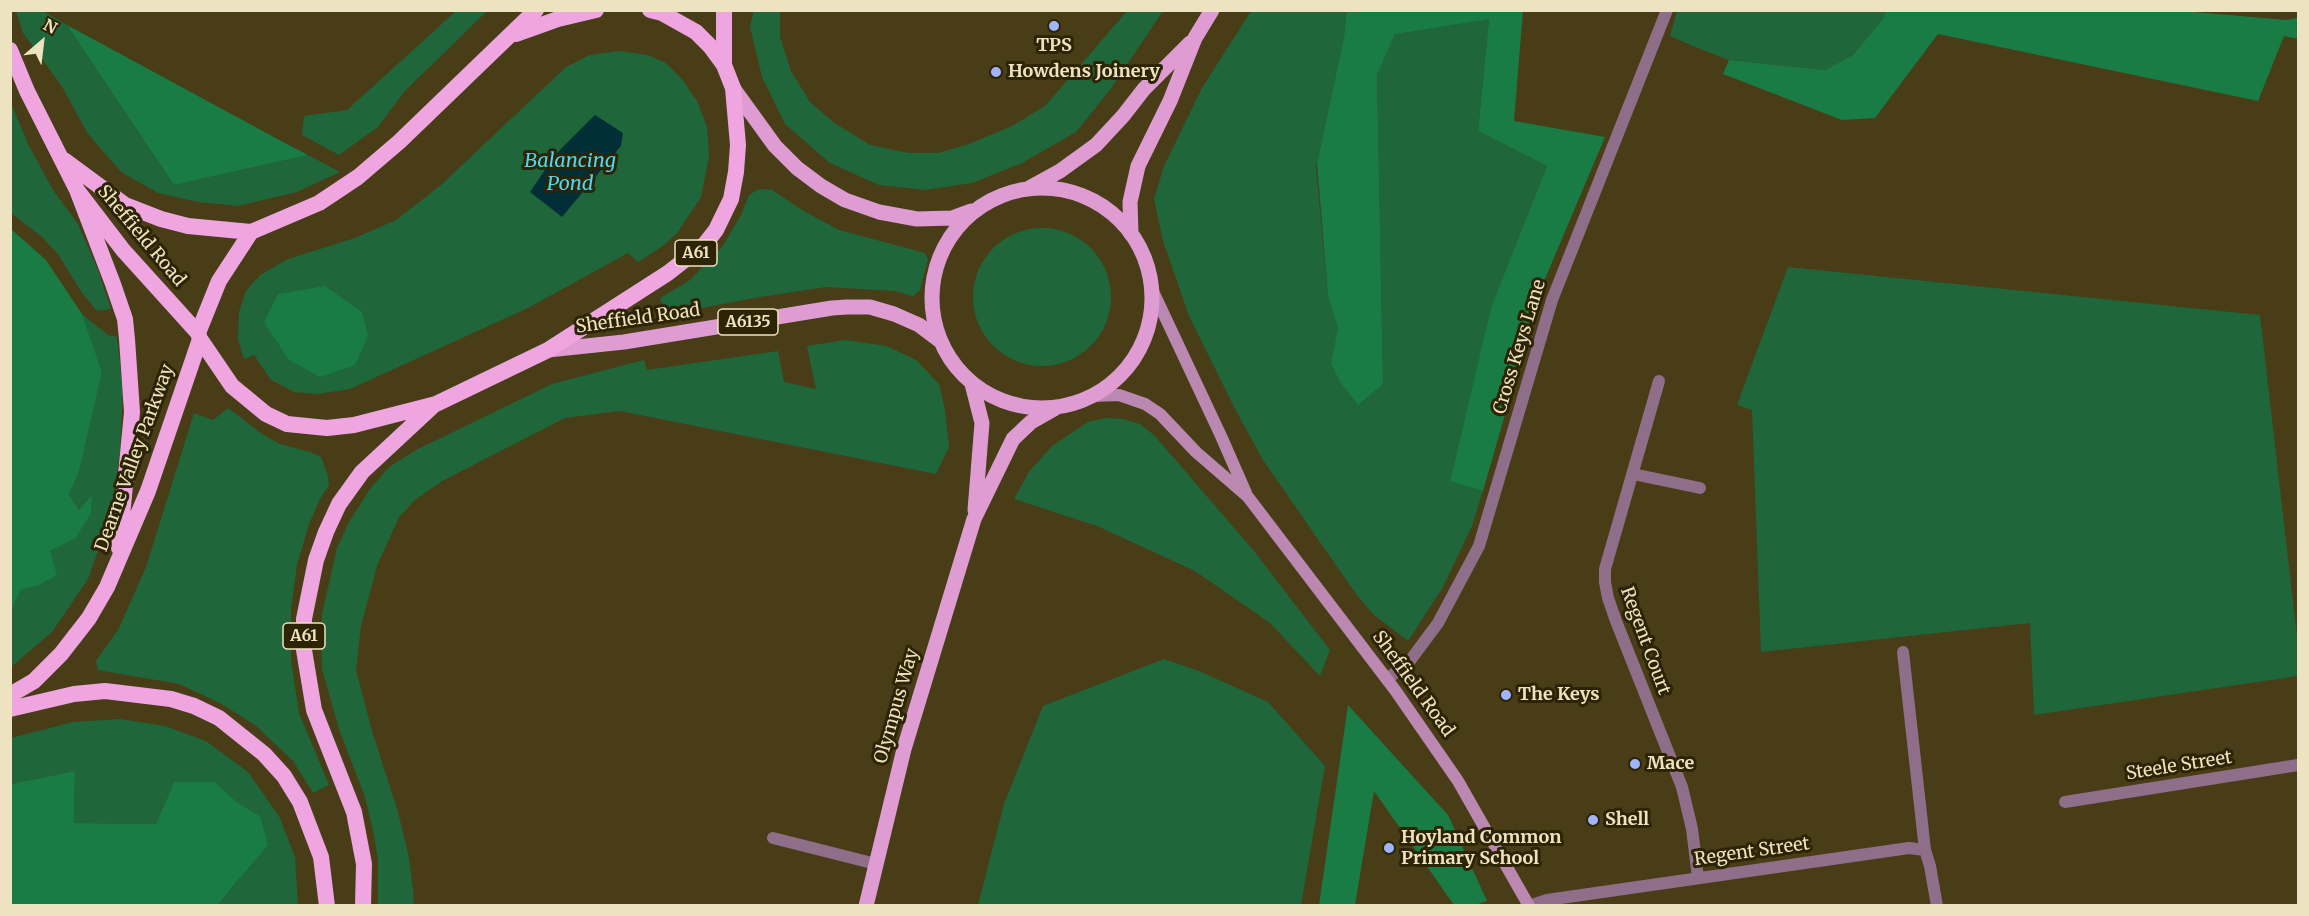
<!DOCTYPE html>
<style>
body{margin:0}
#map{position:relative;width:2309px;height:916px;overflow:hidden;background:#483d16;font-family:Merriweather,serif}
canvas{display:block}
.frame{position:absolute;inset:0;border:12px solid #eee3c0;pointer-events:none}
.north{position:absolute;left:12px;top:12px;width:60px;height:60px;-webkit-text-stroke:4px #2c2405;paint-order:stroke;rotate:28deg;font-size:16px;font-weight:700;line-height:24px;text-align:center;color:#eee3c0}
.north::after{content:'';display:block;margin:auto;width:21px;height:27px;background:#eee3c0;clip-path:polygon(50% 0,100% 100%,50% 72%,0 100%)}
</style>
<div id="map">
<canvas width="2309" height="916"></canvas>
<div class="frame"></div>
<div class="north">N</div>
</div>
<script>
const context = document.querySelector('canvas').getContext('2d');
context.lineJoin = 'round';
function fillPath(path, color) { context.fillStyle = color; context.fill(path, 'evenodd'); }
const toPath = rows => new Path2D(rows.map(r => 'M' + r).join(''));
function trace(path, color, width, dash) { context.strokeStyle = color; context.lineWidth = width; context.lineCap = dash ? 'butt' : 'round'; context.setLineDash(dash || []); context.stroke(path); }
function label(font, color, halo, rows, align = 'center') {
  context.font = font + ' Merriweather,serif'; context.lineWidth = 6; context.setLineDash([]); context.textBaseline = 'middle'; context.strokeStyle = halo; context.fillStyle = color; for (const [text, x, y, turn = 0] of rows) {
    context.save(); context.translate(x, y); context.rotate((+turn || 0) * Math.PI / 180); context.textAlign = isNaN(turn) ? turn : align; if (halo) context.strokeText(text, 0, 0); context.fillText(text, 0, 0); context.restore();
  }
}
const green = toPath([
 [754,10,780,11,780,37,791,71,810,102,833,122,870,145,909,153,938,153,969,144,1012,126,1045,106,1127,11,1163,11,1110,90,1076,132,1022,163,972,183,925,190,879,185,830,163,785,124,762,77,750,27],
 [16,11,43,11,67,25,174,185,308,155,340,172,297,192,238,206,198,202,158,193,121,172,88,134,61,85,23,33],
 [456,11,487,11,404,92,378,127,339,155,302,135,304,116,347,110],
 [1251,11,1347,11,1344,37,1316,167,1328,295,1339,323,1331,364,1340,382,1357,404,1383,384,1377,75,1395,33,1489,18,1478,131,1547,166,1495,298,1450,480,1483,491,1472,526,1443,587,1408,641,1373,614,1356,594,1263,460,1234,407,1189,316,1163,241,1154,199,1164,166,1202,88],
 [1677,11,1886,11,1882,20,1853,55,1825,70,1729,60,1695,47,1670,36],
 [619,51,648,55,666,63,682,79,697,101,707,127,709,156,701,197,677,233,663,246,638,262,628,253,528,308,350,389,318,394,294,392,271,380,254,355,244,359,238,339,239,312,246,291,260,275,288,259,355,238,396,220,441,185,566,67,590,55],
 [11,103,28,144,53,190,78,224,98,270,111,309,97,311,82,293,58,254,42,237,11,213],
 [759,189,772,190,802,210,839,230,925,253,928,259,920,290,913,296,894,291,826,287,754,298,666,315,660,298,690,280,722,247,741,215,749,195],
 '973 297a69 69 0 1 1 138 0a69 69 0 1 1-138 0Z',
 [1788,267,2260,315,2298,645,2298,676,2034,715,2030,623,1761,652,1752,410,1737,405],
 [82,314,108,335,117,337,123,391,120,452,114,492,108,522,88,579,52,632,11,667,10,610,21,588,37,586,50,551,75,539,92,496,79,510,69,495,79,472,102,372],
 [845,340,887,346,916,360,939,384,945,410,949,447,936,474,620,411,565,418,442,481,415,500,399,517,377,566,361,626,356,670,372,731,398,812,409,857,414,899,413,905,378,905,378,860,373,830,365,797,339,729,322,669,321,639,322,614,337,548,349,522,370,489,389,467,416,450,552,384,644,360,647,370,778,351,784,382,816,389,807,346],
 [228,408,262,434,280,444,310,452,321,457,328,476,329,485,320,499,309,524,297,565,291,608,291,660,299,713,329,785,313,793,293,761,255,725,220,703,179,684,98,670,96,661,119,628,146,567,194,413,213,420],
 [1105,418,1123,419,1140,424,1154,435,1254,551,1330,650,1320,676,1270,623,1195,571,1097,526,1014,499,1029,472,1052,446,1088,422],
 [1164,659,1199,671,1268,702,1325,766,1301,905,978,905,1004,804,1043,706],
 [120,719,165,726,206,741,248,772,279,816,295,857,298,905,218,905,237,881,260,816,238,803,215,782,174,782,156,824,74,823,75,771,11,784,11,738,73,722]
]);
const forest = toPath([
 [1347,10,1523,11,1514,121,1605,137,1542,286,1483,491,1450,481,1492,305,1547,166,1478,131,1489,19,1395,34,1377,75,1383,384,1358,405,1340,382,1331,364,1338,327,1328,295,1317,163,1344,37],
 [2183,11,2286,20,2298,18,2298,39,2284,36,2258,101,1938,34,1875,118,1842,120,1723,74,1729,60,1825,70,1853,55,1882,20,1886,11],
 [67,25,283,142,308,155,174,185],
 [11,229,46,260,82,314,102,372,79,472,69,495,79,510,92,495,91,513,75,539,50,551,57,575,37,586,21,589,11,610],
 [325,286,362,312,368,336,355,365,320,377,289,360,264,322,278,294],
 [1348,705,1448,815,1487,901,1475,905,1454,905,1374,791,1355,905,1319,905],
 [75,771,74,823,156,824,174,782,215,782,238,803,260,816,268,845,237,881,218,905,11,905,11,784]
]);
const water = toPath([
 [595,115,623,133,621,146,562,217,530,192,555,155]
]);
const minor = toPath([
 [1659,381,1605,569,1605,582,1608,598,1616,621,1682,787,1692,829,1698,878],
 [1633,474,1700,488],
 [1903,652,1925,850],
 [1387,679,1409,662,1438,623,1479,546,1552,300,1667,10],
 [2065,802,2298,765],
 [773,838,876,864],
 [1529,906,1547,900,1909,848,1925,850,1930,866,1937,906]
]);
const secondary = toPath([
 [1151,287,1221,436,1246,493],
 [1093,396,1119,395,1145,404,1160,414,1196,452,1248,497,1395,690,1458,781,1529,906]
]);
const primary = toPath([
 [733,88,775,146,797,168,821,186,845,200,879,212,917,219,952,218,971,211],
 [1029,188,1060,171,1096,145,1123,116,1144,89,1190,43],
 '932 298a110 110 0 1 1 220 0a110 110 0 1 1-220 0Z',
 [1131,234,1130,202,1138,166,1170,101,1195,38,1212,10],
 [548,350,624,342,832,308,847,307,870,307,894,314,919,325,939,340],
 [972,384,982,423,975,510],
 [866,906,904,749,974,519,1013,439,1031,422,1054,409]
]);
const trunk = toPath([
 [536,10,399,142,358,177,319,203,251,232,219,281,198,333,200,339,232,386,266,414,287,424,327,428,354,425,436,404,548,350,668,273,705,244,716,230,731,199,736,172,738,145,733,88,724,65,710,46,696,32,662,13,650,10],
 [724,10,724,64],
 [516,34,558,19,596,10],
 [10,50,27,91,77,190,123,250,198,333],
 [64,160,125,205,161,219,188,226,251,232],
 [77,190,113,284,125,319,127,339,132,412,119,548],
 [10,695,34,681,61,654,89,618,107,587,148,491,200,339],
 [10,709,74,694,105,691,171,699,194,706,219,718,264,754,284,776,300,802,321,857,327,906],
 [363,906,364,864,354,812,314,710,304,650,304,619,316,560,326,532,339,504,362,472,433,406]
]);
const markers = [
 [1054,26,6,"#a0b3fd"],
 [996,72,6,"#a0b3fd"],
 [1506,695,6,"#a0b3fd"],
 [1635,764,6,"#a0b3fd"],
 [1593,820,6,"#a0b3fd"],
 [1389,848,6,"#a0b3fd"]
];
const shields = [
 [696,253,42],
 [748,322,60],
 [304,636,42]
];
const shieldNames = [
 ["A61",696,253],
 ["A6135",748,322],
 ["A61",304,636]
];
const poiNames = [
 ["TPS",1054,46,"center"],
 ["Howdens Joinery",1008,72],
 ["The Keys",1518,695],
 ["Mace",1647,764],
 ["Shell",1605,820],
 ["Hoyland Common",1401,838],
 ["Primary School",1401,859]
];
const streetNames = [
 ["Sheffield Road",141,236,50],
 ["Sheffield Road",638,319,-8],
 ["Cross Keys Lane",1520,347,-73],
 ["Dearne Valley Parkway",135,458,-70],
 ["Regent Court",1645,641,70],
 ["Sheffield Road",1413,684,54],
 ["Olympus Way",897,706,-74],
 ["Steele Street",2179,766,-9],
 ["Regent Street",1752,852,-8]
];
const waterNames = [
 ["Balancing",570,161],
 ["Pond",570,184]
];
fillPath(green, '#1f663b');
fillPath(forest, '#197c44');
fillPath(water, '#002f38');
trace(minor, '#8f6e89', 12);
trace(secondary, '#bb88b2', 12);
trace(primary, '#de9cd2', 15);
trace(trunk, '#eea5e0', 16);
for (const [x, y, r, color] of markers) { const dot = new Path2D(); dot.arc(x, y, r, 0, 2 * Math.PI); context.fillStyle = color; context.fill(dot); trace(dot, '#2c2405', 2); }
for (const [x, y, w] of shields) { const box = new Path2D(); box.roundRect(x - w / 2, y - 13, w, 26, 4.5); context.fillStyle = '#2c2405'; context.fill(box); trace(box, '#eee3c0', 1.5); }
label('bold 16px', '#eee3c0', null, shieldNames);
label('bold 18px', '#eee3c0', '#2c2405', poiNames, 'left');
label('18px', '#eee3c0', '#2c2405', streetNames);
label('italic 20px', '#4bd8f2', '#2c2405', waterNames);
</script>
